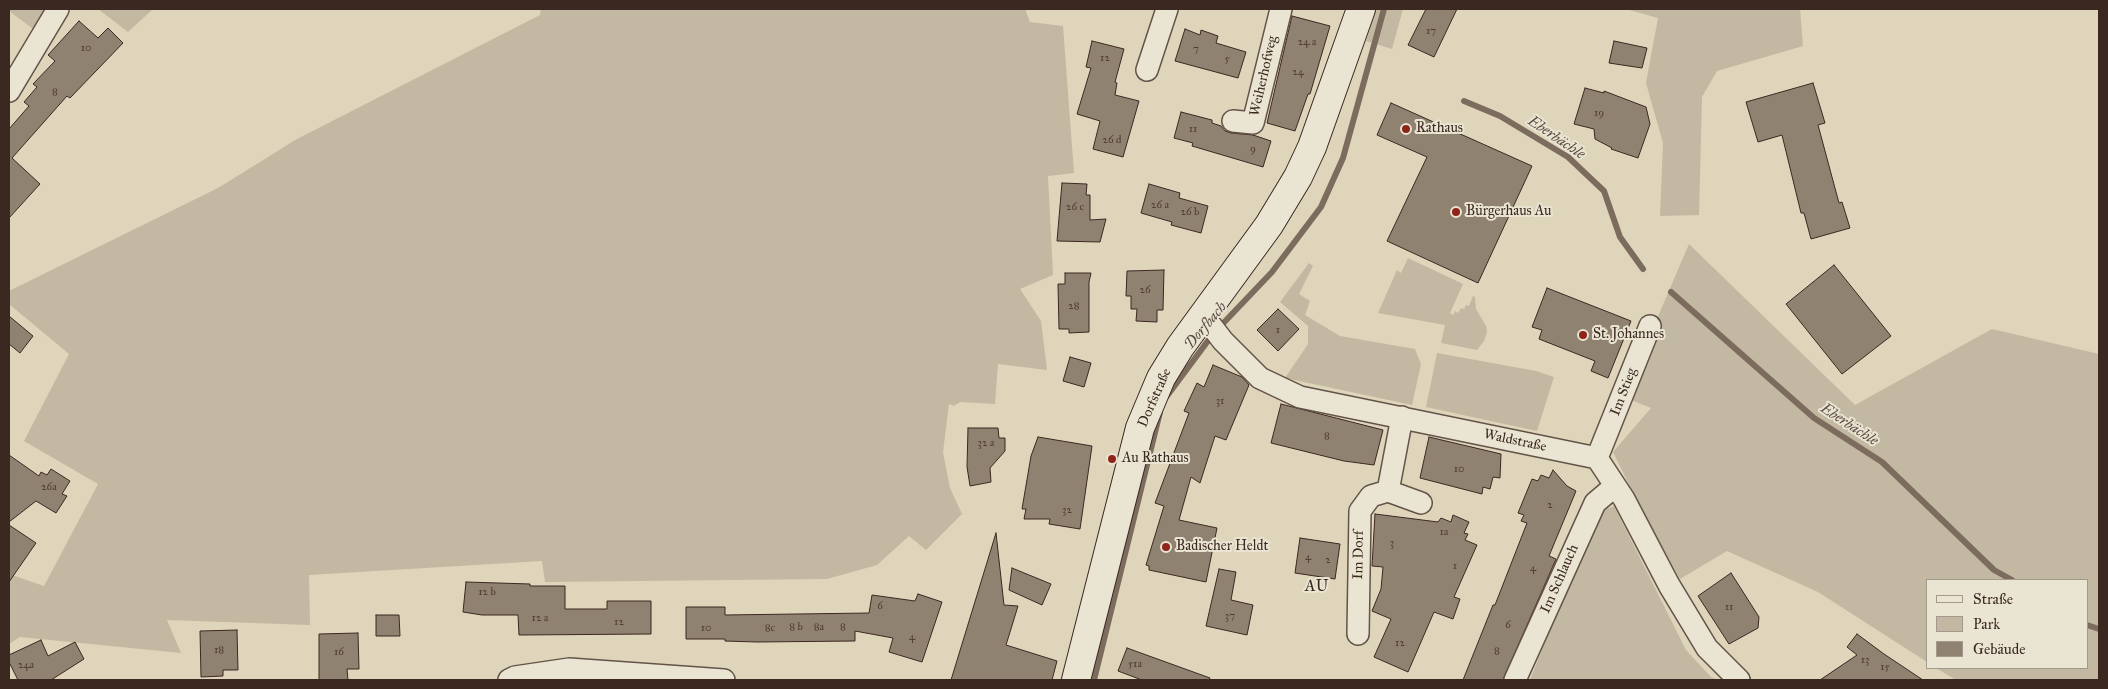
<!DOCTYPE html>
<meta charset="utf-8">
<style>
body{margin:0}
#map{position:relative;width:2108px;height:689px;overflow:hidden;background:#dfd5bb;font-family:"IM FELL Great Primer",serif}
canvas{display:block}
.frame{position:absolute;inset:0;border:10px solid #3b2821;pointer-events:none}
.legend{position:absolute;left:1926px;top:579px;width:162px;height:90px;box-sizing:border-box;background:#eae4d3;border:1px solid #a4998c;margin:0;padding:6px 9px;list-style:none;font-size:15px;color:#3b2821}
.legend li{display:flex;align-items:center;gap:10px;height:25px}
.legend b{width:25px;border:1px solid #a4998c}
</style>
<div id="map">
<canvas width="2108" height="689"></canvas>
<div class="frame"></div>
<ul class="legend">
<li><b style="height:6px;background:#eae4d3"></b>Straße</li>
<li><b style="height:14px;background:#c3b8a1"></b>Park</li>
<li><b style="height:14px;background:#908271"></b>Gebäude</li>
</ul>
</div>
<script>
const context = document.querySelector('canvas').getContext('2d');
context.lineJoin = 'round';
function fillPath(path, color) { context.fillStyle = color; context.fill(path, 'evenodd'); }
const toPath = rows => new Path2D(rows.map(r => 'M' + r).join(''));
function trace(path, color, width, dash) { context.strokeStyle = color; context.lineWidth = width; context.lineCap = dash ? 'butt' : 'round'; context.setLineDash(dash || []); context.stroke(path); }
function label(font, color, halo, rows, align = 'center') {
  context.font = font + ' "IM FELL Great Primer",serif'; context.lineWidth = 4; context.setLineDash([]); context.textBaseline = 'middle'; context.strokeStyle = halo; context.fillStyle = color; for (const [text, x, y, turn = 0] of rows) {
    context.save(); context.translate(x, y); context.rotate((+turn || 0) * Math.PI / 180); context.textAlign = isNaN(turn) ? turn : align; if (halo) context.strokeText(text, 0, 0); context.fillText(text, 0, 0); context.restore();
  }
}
const green = toPath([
 [9,9,50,9,36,31,9,11],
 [98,9,153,9,128,32],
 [541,9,1025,9,1030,22,1063,26,1074,173,1048,176,1053,275,1020,289,1041,321,1047,370,998,364,995,404,960,402,954,406,949,404,943,452,950,488,962,514,926,550,909,536,877,565,827,579,545,582,542,561,309,575,310,625,167,620,181,653,20,637,9,644,9,574,44,586,98,484,24,441,69,354,9,304,9,291,218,188,297,139,540,15],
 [1376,9,1403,9,1392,49,1366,41],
 [1626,9,1800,9,1803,46,1717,71,1702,97,1699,215,1660,216,1663,143,1646,83,1658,18],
 [1689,244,1855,405,1992,329,2099,354,2099,680,1956,680,1936,668,2087,668,2087,580,1927,580,1927,662,1818,592,1727,551,1680,579,1638,503,1613,452,1651,408,1631,400,1653,328],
 [1408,258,1463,284,1450,313,1453,315,1455,311,1458,313,1461,308,1464,309,1466,305,1469,306,1473,296,1475,297,1476,309,1486,326,1487,332,1484,341,1477,350,1441,343,1445,325,1378,313,1397,270,1401,273],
 [1309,263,1313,266,1299,294,1310,301,1305,315,1340,336,1415,349,1421,364,1412,405,1285,378,1308,344,1308,326,1280,302],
 [1437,353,1536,371,1554,377,1537,431,1426,407],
 [1614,506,1686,650,1711,677,1718,680,1530,680,1595,514]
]);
const stream = toPath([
 [1464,101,1500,116,1568,157,1604,191,1620,237,1643,269],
 [1671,292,1814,418,1882,462,1994,570,2012,580],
 [1167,396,1213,334,1272,272,1321,207,1343,158,1384,9],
 [2087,625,2099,629],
 [1094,680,1160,412]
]);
const building = toPath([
 [1426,9,1457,9,1434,57,1408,45,1426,9],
 [1292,16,1330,26,1310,94,1308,94,1295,131,1267,123,1292,16],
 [79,21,98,38,108,28,123,43,70,98,67,96,12,158,40,184,9,218,9,129,29,106,24,102,37,87,33,84,55,61,48,55,79,21],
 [1185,29,1200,35,1201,30,1218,36,1216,43,1246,52,1238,78,1175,61,1185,29],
 [1092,41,1124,49,1115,82,1117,83,1115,95,1139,101,1123,157,1093,149,1100,121,1077,114,1091,68,1086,67,1092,41],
 [1614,41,1647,48,1642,68,1609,63,1614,41],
 [1813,83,1825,123,1818,125,1839,203,1842,202,1850,228,1811,239,1804,213,1801,213,1782,135,1758,142,1746,102,1813,83],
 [1585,88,1604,93,1604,91,1646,107,1650,124,1638,158,1611,149,1612,148,1595,139,1594,129,1574,124,1585,88],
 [1391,103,1532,166,1478,283,1387,241,1427,157,1377,135,1391,103],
 [1181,112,1212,120,1212,123,1221,126,1225,131,1231,133,1253,135,1271,141,1263,167,1192,146,1193,143,1174,138,1181,112],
 [1062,183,1087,184,1086,195,1090,195,1090,220,1106,219,1100,242,1057,241,1062,183],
 [1149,184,1180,193,1179,198,1208,206,1201,233,1171,225,1172,222,1141,213,1149,184],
 [1834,265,1891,336,1842,374,1786,304,1834,265],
 [1164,270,1163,310,1157,310,1157,322,1136,321,1137,309,1131,309,1131,296,1126,296,1127,271,1164,270],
 [1065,273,1091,273,1089,282,1089,332,1069,333,1069,329,1059,329,1058,284,1065,284,1065,273],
 [1547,288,1631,321,1608,378,1591,371,1595,361,1539,339,1542,330,1532,327,1547,288],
 [1278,309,1299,329,1278,351,1257,330,1278,309],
 [9,316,33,336,20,353,9,344,9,316],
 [1070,357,1091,363,1084,387,1063,381,1070,357],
 [1213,365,1242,377,1249,385,1226,440,1215,436,1200,483,1191,477,1179,520,1217,528,1206,582,1149,570,1149,566,1146,565,1164,506,1155,503,1189,413,1184,411,1197,383,1204,387,1213,365],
 [1281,404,1383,430,1374,465,1344,461,1271,443,1281,404],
 [968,428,998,428,999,438,1005,438,1005,451,990,468,991,482,970,486,967,467,968,428],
 [1038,437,1092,446,1080,529,1049,524,1050,519,1024,519,1026,509,1022,509,1031,456,1038,437],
 [1429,437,1501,454,1500,478,1493,477,1490,489,1483,487,1482,494,1420,478,1429,437],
 [9,455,39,476,41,472,47,475,51,469,70,481,62,494,67,496,56,513,36,501,9,522,9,455],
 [1553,470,1567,486,1576,491,1549,556,1556,559,1503,680,1463,680,1493,605,1495,605,1527,523,1521,521,1524,515,1518,513,1532,479,1538,481,1541,475,1549,478,1553,470],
 [1375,514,1438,522,1441,518,1451,522,1453,515,1469,522,1464,533,1468,534,1465,540,1477,545,1454,597,1460,599,1453,619,1434,612,1408,672,1374,657,1391,619,1372,611,1381,589,1383,567,1372,566,1375,514],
 [9,525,36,543,9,582,9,525],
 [996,533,1004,605,1018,606,1006,645,1057,661,1052,680,951,680,996,533],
 [1300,538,1340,544,1335,579,1295,573,1300,538],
 [1012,568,1051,584,1042,605,1009,590,1012,568],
 [1219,569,1236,572,1231,600,1253,605,1247,635,1206,626,1219,569],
 [1731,573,1759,617,1758,628,1729,644,1698,596,1731,573],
 [466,582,530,584,530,586,565,586,565,609,607,609,607,601,651,601,651,634,519,635,518,615,482,615,463,612,466,582],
 [918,594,942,602,922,662,889,652,893,638,855,631,855,641,757,642,725,641,725,639,686,639,686,607,725,607,725,615,869,613,872,595,915,601,918,594],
 [376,615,399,615,400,636,376,636,376,615],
 [237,630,238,670,223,670,223,676,201,677,200,631,237,630],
 [358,633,359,669,347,669,348,680,319,680,319,634,358,633],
 [1857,634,1884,654,1923,680,1820,680,1857,655,1847,647,1857,634],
 [41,640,48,656,75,642,84,659,51,680,18,680,9,662,9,655,41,640],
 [1127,648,1210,678,1209,680,1142,680,1118,671,1127,648]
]);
const minor = toPath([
 [1147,70,1167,9],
 [9,91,58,9],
 [1233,121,1253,123,1281,9],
 [1203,315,1223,341,1260,378,1300,397,1597,458,1624,499,1669,585,1707,648,1739,680],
 [1597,458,1650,326],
 [1388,491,1421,503],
 [1358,634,1360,511,1371,496,1388,491,1402,417],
 [509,680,515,677,569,669,724,680],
 [1515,680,1595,503,1615,486]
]);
const secondary = toPath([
 [1076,680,1140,428,1161,378,1180,347,1269,225,1298,177,1312,147,1361,9]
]);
const markers = [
 [1406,129,5,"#8f2418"],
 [1456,212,5,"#8f2418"],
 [1583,335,5,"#8f2418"],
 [1112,459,5,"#8f2418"],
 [1166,547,5,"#8f2418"]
];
const numberNames = [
 ["17",1431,31],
 ["24 a",1307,42],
 ["10",86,48],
 ["7",1196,49],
 ["12",1105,58],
 ["5",1227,59],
 ["24",1298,72],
 ["8",55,92],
 ["19",1599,113],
 ["11",1193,129],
 ["26 d",1112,140],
 ["9",1253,149],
 ["26 a",1160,205],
 ["26 c",1075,207],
 ["26 b",1190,212],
 ["26",1145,290],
 ["28",1074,306],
 ["1",1278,330],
 ["31",1220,401],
 ["8",1327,436],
 ["32 a",986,443],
 ["10",1459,469],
 ["26a",49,487],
 ["2",1550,505],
 ["32",1067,510],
 ["1a",1444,532],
 ["3",1392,543],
 ["4",1308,557],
 ["2",1328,560],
 ["1",1455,566],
 ["4",1533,568],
 ["12 b",487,592],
 ["6",880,606],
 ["11",1729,607],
 ["37",1230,616],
 ["12 a",540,618],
 ["12",619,622],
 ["6",1508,625],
 ["8 b",796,627],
 ["8a",819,627],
 ["8",843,627],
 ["10",706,628],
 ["8c",770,628],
 ["4",912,637],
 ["12",1400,643],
 ["18",219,650],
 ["8",1497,651],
 ["16",339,652],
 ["13",1865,660],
 ["51a",1135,664],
 ["24a",26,665],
 ["15",1885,667]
];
const streetNames = [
 ["Weiherhofweg",1264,76,-77],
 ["Im Stieg",1624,392,-69],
 ["Dorfstraße",1155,398,-66],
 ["Waldstraße",1515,441,12],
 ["Im Dorf",1359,555,-89],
 ["Im Schlauch",1560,579,-66]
];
const poiNames = [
 ["Rathaus",1416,129],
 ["Bürgerhaus Au",1466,212],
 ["St. Johannes",1593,335],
 ["Au Rathaus",1122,459],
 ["Badischer Heldt",1176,547]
];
const waterNames = [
 ["Eberbächle",1556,138,34],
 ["Dorfbach",1206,326,-50],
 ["Eberbächle",1849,425,33]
];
const quarterNames = [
 ["AU",1317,587]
];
fillPath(green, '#c3b8a1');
trace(stream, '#7c6c5e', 6);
fillPath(building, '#908271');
trace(building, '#3b2821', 1);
trace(minor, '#645348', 24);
trace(secondary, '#3b2821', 30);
trace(minor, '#eae4d3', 21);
trace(secondary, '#eae4d3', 28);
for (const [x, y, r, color] of markers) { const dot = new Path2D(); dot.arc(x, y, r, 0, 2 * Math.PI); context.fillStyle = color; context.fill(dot); trace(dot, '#eae4d3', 2); }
label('11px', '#503e35', null, numberNames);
label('14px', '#3b2821', '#eae4d3', streetNames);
label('14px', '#3b2821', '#eae4d3', poiNames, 'left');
label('italic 15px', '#5b4a40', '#eae4d3', waterNames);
context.letterSpacing = '1px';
label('16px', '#3b2821', '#eae4d3', quarterNames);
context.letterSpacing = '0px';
</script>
